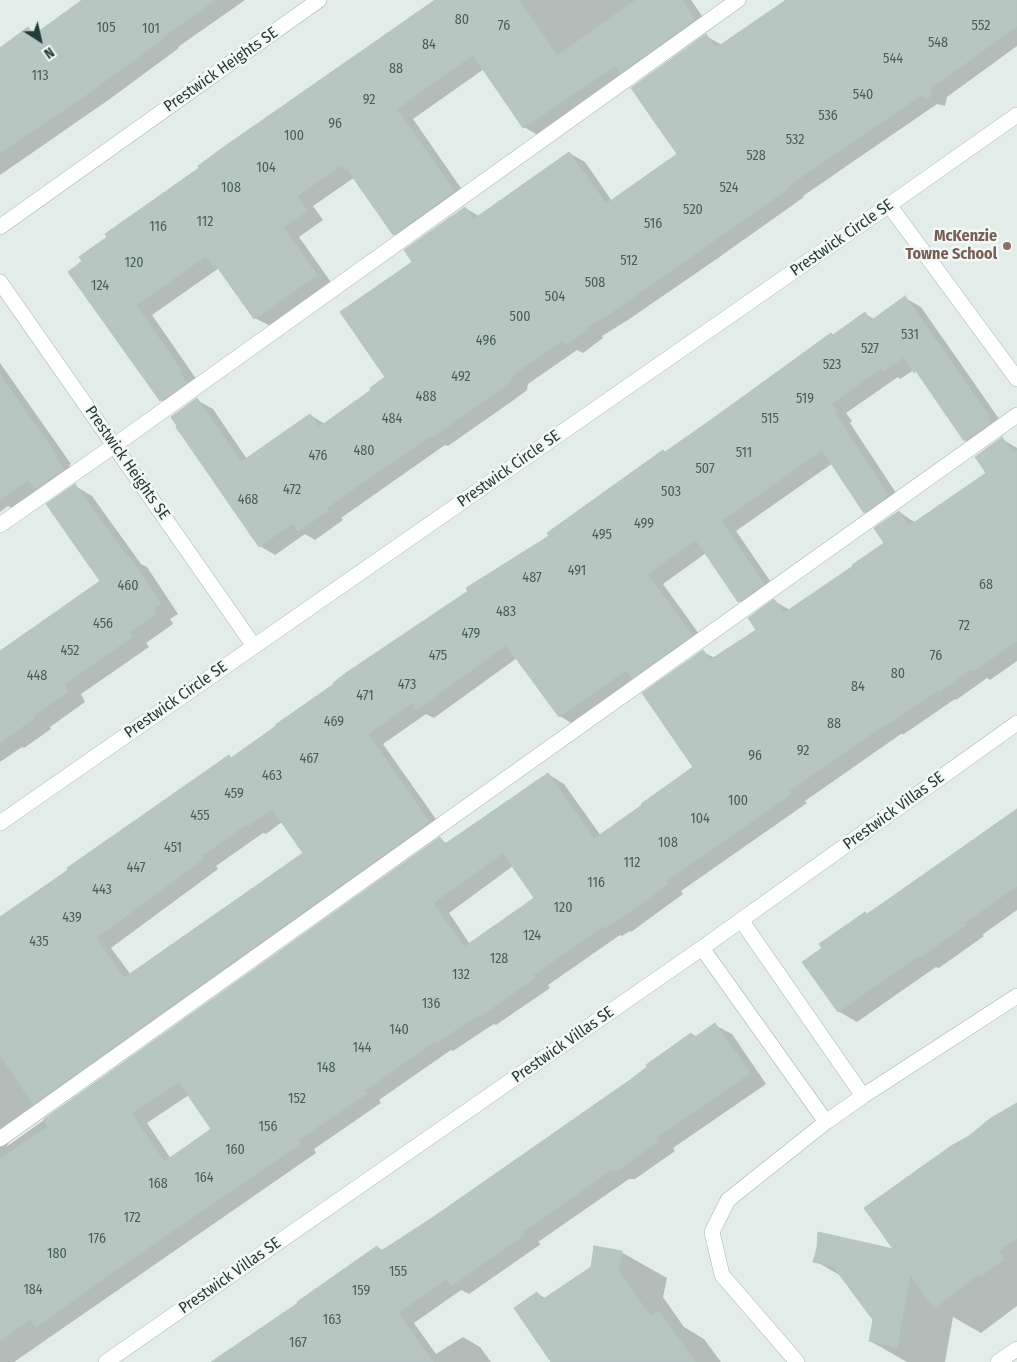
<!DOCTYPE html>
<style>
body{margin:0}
#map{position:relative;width:1017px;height:1362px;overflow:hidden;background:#e2ece9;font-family:"Fira Sans Condensed",sans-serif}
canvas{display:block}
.north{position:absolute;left:15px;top:15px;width:50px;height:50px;-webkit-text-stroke:4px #f3f8f6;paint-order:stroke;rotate:145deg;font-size:14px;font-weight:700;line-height:20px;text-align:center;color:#233c39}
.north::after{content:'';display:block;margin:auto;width:18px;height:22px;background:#233c39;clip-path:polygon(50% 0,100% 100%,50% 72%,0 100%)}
</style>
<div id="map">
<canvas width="1017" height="1362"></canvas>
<div class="north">N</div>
</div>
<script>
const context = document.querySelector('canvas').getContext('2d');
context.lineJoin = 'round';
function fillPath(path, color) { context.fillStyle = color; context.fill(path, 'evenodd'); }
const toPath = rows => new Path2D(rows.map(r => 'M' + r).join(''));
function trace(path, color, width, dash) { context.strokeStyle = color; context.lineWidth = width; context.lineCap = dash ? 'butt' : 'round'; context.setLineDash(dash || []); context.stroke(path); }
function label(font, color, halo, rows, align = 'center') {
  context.font = font + ' "Fira Sans Condensed",sans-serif'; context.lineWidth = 5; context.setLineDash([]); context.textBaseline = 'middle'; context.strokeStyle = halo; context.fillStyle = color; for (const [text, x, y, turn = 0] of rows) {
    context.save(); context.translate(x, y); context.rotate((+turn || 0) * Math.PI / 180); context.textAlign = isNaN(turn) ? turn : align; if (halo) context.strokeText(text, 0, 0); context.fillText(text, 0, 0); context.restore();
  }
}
const shadow = toPath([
 [84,0,245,0,178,47,179,48,107,101,0,175,0,47,1,49,28,29,38,34],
 [438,0,691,0,711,29,638,81,630,77,541,137,524,127,484,69,413,119,470,201,411,243,394,234,355,177,313,206,323,220,299,237,333,285,272,327,255,318,219,268,152,315,197,380,195,381,202,392,177,410,161,400,69,272],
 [787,0,1017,0,1017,46,947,97,945,106,937,104,803,196,804,197,718,258,628,320,602,336,603,338,583,353,577,350,528,384,527,390,511,402,448,446,445,445,341,518,343,520,315,540,305,534,275,555,260,546,197,400,213,409,247,459,310,415,325,424,373,391,386,378,414,262,465,208,479,216,569,153,585,162,612,201,679,155,706,36,722,45],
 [905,298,921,307,1004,426,1003,427,1006,432,981,450,965,440,920,374,914,370,900,379,898,377,846,413,852,421,850,423,904,505,881,521,865,512,833,463,736,531,779,594,755,611,739,601,706,553,663,584,707,645,649,686,640,681,576,726,560,716,517,658,434,718,426,714,383,744,445,832,11,1140,6,1147,440,839,448,844,548,774,564,784,601,836,695,768,703,652,715,658,758,630,774,601,790,610,855,567,885,543,899,512,916,523,987,473,1002,439,1017,448,1017,661,990,680,987,678,956,700,955,699,904,734,901,734,805,801,807,803,681,891,683,894,631,932,630,931,622,936,620,935,548,985,550,988,496,1025,494,1024,486,1029,453,1051,451,1050,379,1100,381,1103,314,1149,316,1153,14,1362,0,1362,0,918,229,757,232,758,551,536,666,453,865,314,874,319],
 [282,822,305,853,131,975,111,948,218,869,216,866,263,833,266,834],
 [513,866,536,898,470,944,449,913],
 [189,1095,213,1129,171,1159,147,1123],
 [0,363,71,464,69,465,78,478,13,509,8,506,0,512],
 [75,486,92,496,141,564,147,567,178,614,170,619,173,624,146,643,149,647,81,694,85,702,50,727,51,729,24,748,22,747,0,762,0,653,101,582],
 [1017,811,1017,910,982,935,984,936,939,968,936,967,857,1022,838,1011,868,914],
 [715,1025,732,1034,766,1084,673,1148,675,1151,635,1179,629,1179,538,1242,541,1244,469,1294,461,1290,414,1323,436,1354,463,1337,480,1347,491,1362,362,1362,300,1304,377,1247,384,1251,433,1219,631,1081,692,1034,697,1037],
 [1017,1104,1017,1306,981,1333,953,1317,945,1362,907,1362,870,1341,874,1320,843,1277,815,1261,896,1251,970,1137],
 [621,1252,667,1278,663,1297,684,1327,704,1339,721,1362,553,1362,537,1293,546,1299]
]);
const building = toPath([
 [82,0,215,0,163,37,164,38,90,92,0,153,0,48,28,27,34,35,82,0],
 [435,0,519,0,557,56,636,0,682,0,695,19,620,73,615,66,523,128,473,55,430,85,397,109,454,191,393,235,347,169,345,170,342,165,297,196,307,211,283,227,317,275,287,296,254,319,215,264,213,266,206,256,136,305,181,370,179,371,186,383,160,401,68,272,82,261,79,257,107,237,105,234,199,168,198,166,221,149,435,0],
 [786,0,1017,0,1017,26,931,88,929,98,921,95,788,186,789,188,702,249,612,312,587,327,588,329,566,345,563,340,513,375,511,381,495,393,431,438,430,436,326,508,328,511,298,531,293,523,259,547,176,427,177,426,171,417,197,398,241,462,310,414,319,427,371,390,370,388,385,377,340,312,412,262,404,250,465,207,474,219,569,152,606,204,677,154,631,88,706,34,716,48,786,0],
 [905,296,989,416,987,417,991,422,964,441,916,371,914,373,904,357,883,371,881,368,831,404,837,412,835,413,888,495,864,513,822,450,721,521,764,584,738,602,696,540,647,574,692,635,632,678,626,670,559,717,506,645,416,710,412,703,368,734,429,822,33,1104,0,1055,0,917,68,870,67,868,229,755,231,758,276,726,275,725,334,684,333,683,346,673,468,591,466,588,549,536,547,533,663,450,665,452,715,417,831,333,833,335,865,312,868,317,869,316,872,320,905,296],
 [272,809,303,853,124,978,96,938,203,859,201,856,247,824,248,826,272,809],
 [0,375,57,456,55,457,64,469,35,489,28,480,0,500,0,375],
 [1002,437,1013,453,1017,451,1017,641,973,671,971,669,939,692,938,690,887,725,884,725,789,791,791,794,666,881,668,884,614,923,613,922,605,928,604,926,533,975,535,978,479,1017,478,1015,470,1020,436,1043,435,1041,364,1091,366,1094,298,1140,301,1143,117,1269,36,1327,30,1319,0,1341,0,1160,48,1126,44,1119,440,837,445,844,548,773,594,839,642,805,641,804,693,767,642,693,703,650,710,660,756,630,748,618,774,599,784,613,853,566,852,565,884,543,874,528,899,511,909,526,986,473,975,457,1002,437],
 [503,853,534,898,464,947,433,903,503,853],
 [179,1082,211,1129,164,1162,131,1113,179,1082],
 [75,484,127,557,129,556,161,604,153,609,156,614,129,632,132,637,64,684,68,692,33,716,34,718,0,743,0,651,100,581,46,504,75,484],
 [1017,809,1017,886,964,923,966,925,919,958,918,956,838,1012,802,962,822,948,819,944,865,912,867,914,886,901,1017,809],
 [715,1023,750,1073,656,1138,658,1141,618,1170,611,1170,521,1233,525,1234,451,1286,446,1279,398,1313,433,1362,211,1362,298,1303,297,1302,377,1246,381,1251,432,1218,630,1080,647,1067,646,1065,691,1033,695,1037,715,1023],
 [1017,1103,1017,1238,998,1251,1004,1259,981,1276,979,1274,934,1308,910,1274,897,1347,869,1341,873,1320,833,1266,813,1262,817,1248,818,1232,893,1249,864,1208,951,1146,969,1136,991,1118,1017,1103],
 [594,1246,622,1251,618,1270,650,1316,659,1311,695,1362,551,1362,514,1308,537,1292,542,1300,591,1267,594,1246]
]);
const service = toPath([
 [0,525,115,445,738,0],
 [741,920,863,1096],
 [702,948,826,1122],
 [0,1139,1017,415],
 [797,1362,722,1275,712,1232,728,1200,826,1122,863,1096,1017,996],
 [998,1362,1017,1349]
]);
const minor = toPath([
 [889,205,1017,379],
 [0,227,319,0],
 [0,282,254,646],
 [106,1362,702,948,1017,723]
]);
const tertiary = toPath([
 [0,823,889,205,1017,115]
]);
const markers = [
 [1007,246,5,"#8d6e63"]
];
const numberNames = [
 ["80",462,20],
 ["76",504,26],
 ["552",981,26],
 ["105",106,28],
 ["101",151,29],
 ["548",938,43],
 ["84",429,45],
 ["544",893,59],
 ["88",396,69],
 ["113",40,76],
 ["540",863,95],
 ["92",369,100],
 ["536",828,116],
 ["96",335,124],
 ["100",294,136],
 ["532",795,140],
 ["528",756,156],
 ["104",266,168],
 ["108",231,188],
 ["524",729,188],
 ["520",693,210],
 ["112",205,222],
 ["516",653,224],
 ["116",158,227],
 ["512",629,261],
 ["120",134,263],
 ["508",595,283],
 ["124",100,286],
 ["504",555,297],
 ["500",520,317],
 ["531",910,335],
 ["496",486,341],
 ["527",870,349],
 ["523",832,365],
 ["492",461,377],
 ["488",426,397],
 ["519",805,399],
 ["484",392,419],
 ["515",770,419],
 ["480",364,451],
 ["511",744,453],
 ["476",318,456],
 ["507",705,469],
 ["472",292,490],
 ["503",671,492],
 ["468",248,500],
 ["499",644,524],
 ["495",602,535],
 ["491",577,571],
 ["487",532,578],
 ["68",986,585],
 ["460",128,586],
 ["483",506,612],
 ["456",103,624],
 ["72",964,626],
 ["479",471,634],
 ["452",70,651],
 ["475",438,656],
 ["76",936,656],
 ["80",898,674],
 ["448",37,676],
 ["473",407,685],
 ["84",858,687],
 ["471",365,696],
 ["469",334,722],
 ["88",834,724],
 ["92",803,751],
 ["96",755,756],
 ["467",309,759],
 ["463",272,776],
 ["459",234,794],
 ["100",738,801],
 ["455",200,816],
 ["104",700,819],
 ["108",668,843],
 ["451",173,848],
 ["112",632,863],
 ["447",136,868],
 ["116",596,883],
 ["443",102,890],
 ["120",563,908],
 ["439",72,918],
 ["124",532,936],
 ["435",39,942],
 ["128",499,959],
 ["132",461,975],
 ["136",431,1004],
 ["140",399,1030],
 ["144",362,1048],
 ["148",326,1068],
 ["152",297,1099],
 ["156",268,1127],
 ["160",235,1150],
 ["164",204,1178],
 ["168",158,1184],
 ["172",132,1218],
 ["176",97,1239],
 ["180",57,1254],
 ["155",398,1272],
 ["184",33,1290],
 ["159",361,1291],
 ["163",332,1320],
 ["167",298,1343]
];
const streetNames = [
 ["Prestwick Heights SE",221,70,-35],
 ["Prestwick Circle SE",842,238,-35],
 ["Prestwick Heights SE",127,463,55],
 ["Prestwick Circle SE",509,469,-35],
 ["Prestwick Circle SE",176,700,-35],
 ["Prestwick Villas SE",894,811,-36],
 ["Prestwick Villas SE",563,1045,-35],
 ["Prestwick Villas SE",230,1276,-35]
];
const educationNames = [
 ["McKenzie",997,237],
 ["Towne School",997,255]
];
fillPath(shadow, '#0003');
fillPath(building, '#b8c6c2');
trace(building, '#b5c5c0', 1);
trace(service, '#a5b4b1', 16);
trace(minor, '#a5b4b1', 16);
trace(tertiary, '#a5b4b1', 16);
trace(service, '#fff', 15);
trace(minor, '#fff', 15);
trace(tertiary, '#fff', 15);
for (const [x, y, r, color] of markers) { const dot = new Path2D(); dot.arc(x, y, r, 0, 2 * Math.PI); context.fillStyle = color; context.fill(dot); trace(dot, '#f3f8f6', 2); }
label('14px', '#485e5b', null, numberNames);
label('16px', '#233c39', '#f3f8f6', streetNames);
label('bold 16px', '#785e54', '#f3f8f6', educationNames, 'right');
</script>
